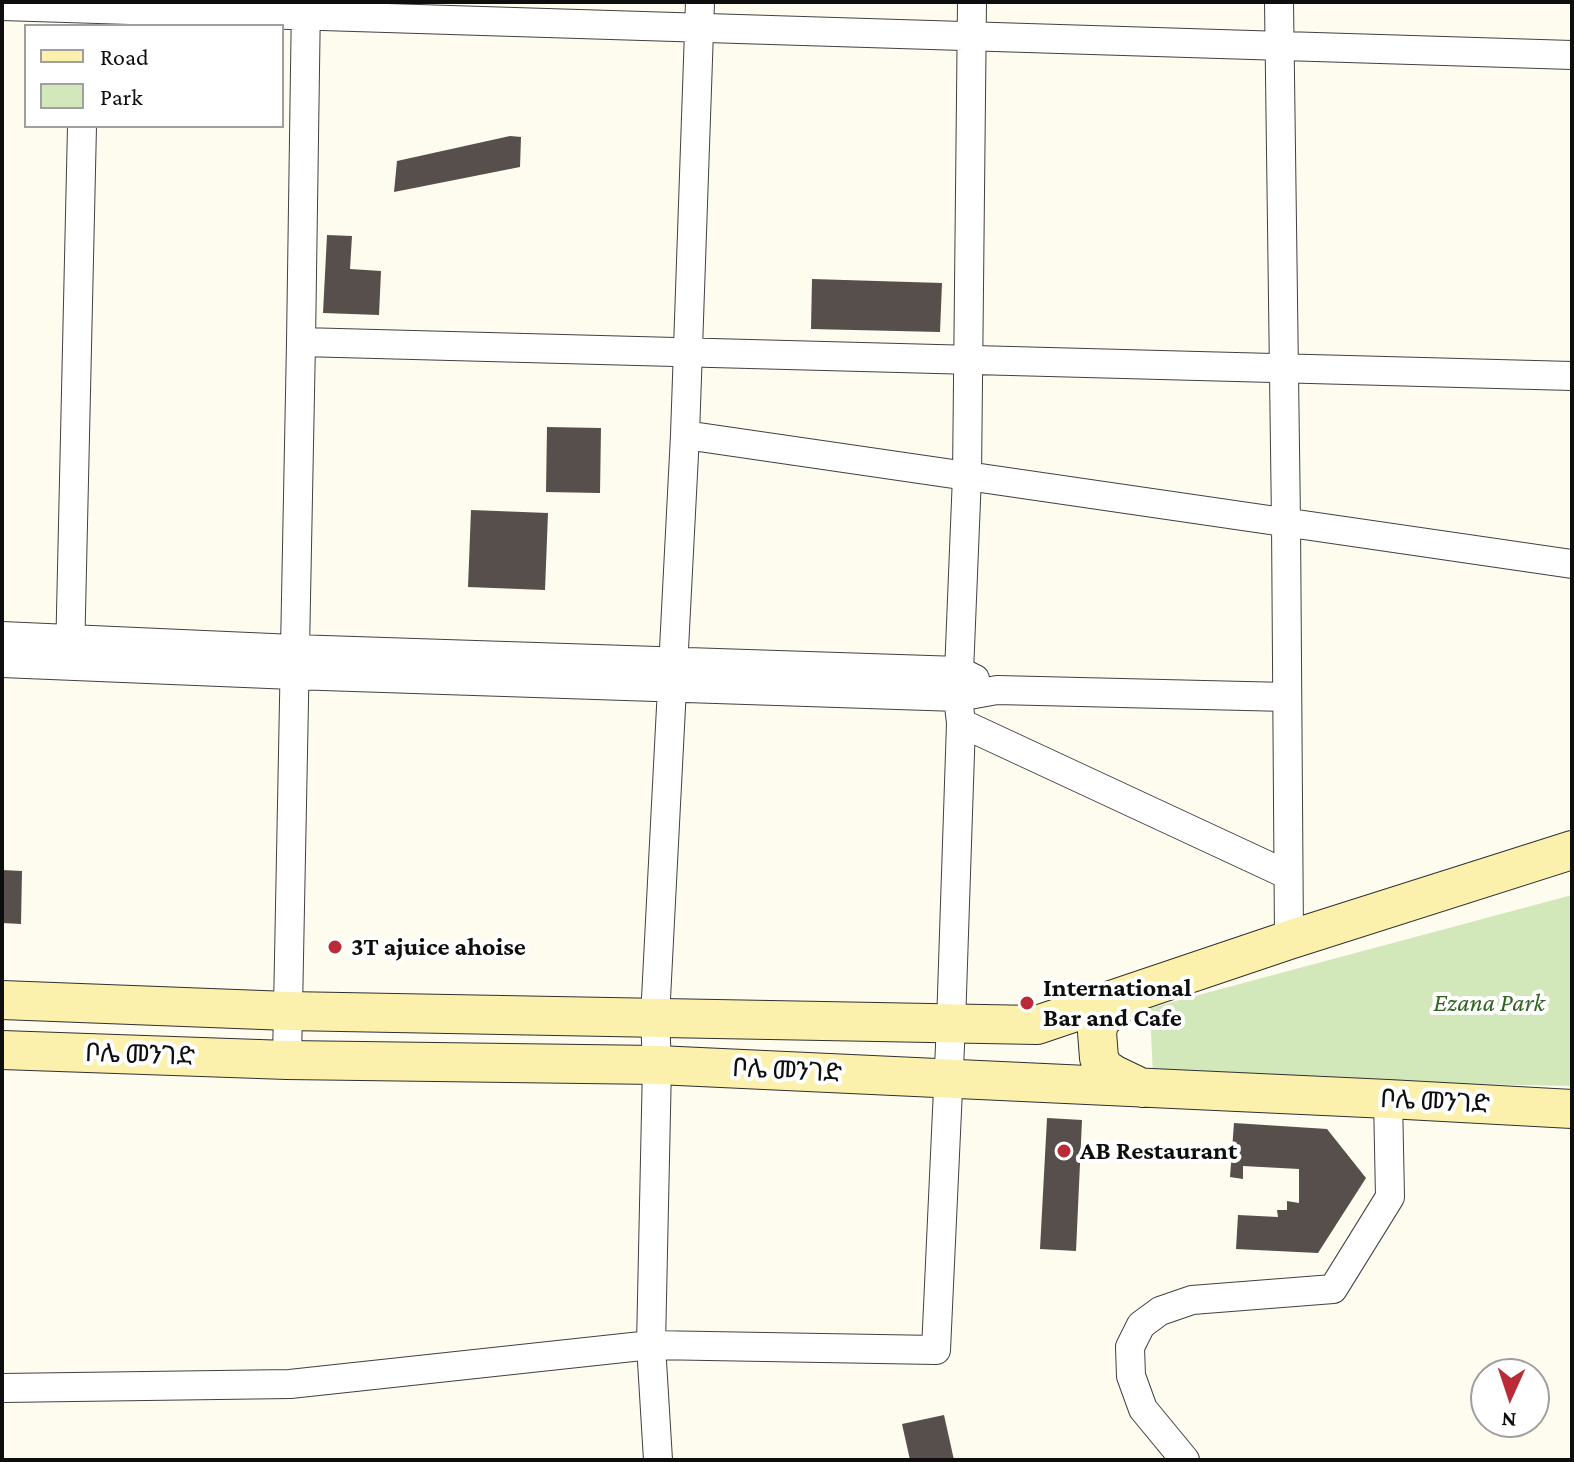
<!DOCTYPE html>
<meta charset="utf-8">
<style>
body{margin:0}
#map{position:relative;width:1574px;height:1462px;overflow:hidden;background:#fefbef;font-family:"Crimson Pro",serif}
canvas{display:block}
.frame{position:absolute;inset:0;border:4px solid #0e0e0e;pointer-events:none}
.legend{position:absolute;left:24px;top:24px;width:260px;height:104px;box-sizing:border-box;background:#fff;border:2px solid #9f9f9f;margin:0;padding:10px 14px;list-style:none;font-size:24px;color:#0e0e0e}
.legend li{display:flex;align-items:center;gap:16px;height:40px}
.legend b{width:40px;border:2px solid #9f9f9f}
.north{position:absolute;left:1470px;top:1358px;width:80px;height:80px;box-sizing:border-box;background:#fff;border:2px solid #9f9f9f;border-radius:50%;rotate:183deg;font-size:22px;font-weight:700;line-height:32px;text-align:center;color:#0e0e0e}
.north::after{content:'';display:block;margin:auto;width:28px;height:36px;background:#b92b37;clip-path:polygon(50% 0,100% 100%,50% 72%,0 100%)}
</style>
<div id="map">
<canvas width="1574" height="1462"></canvas>
<div class="frame"></div>
<ul class="legend">
<li><b style="height:10px;background:#fcf0ad"></b>Road</li>
<li><b style="height:22px;background:#d3e8ba"></b>Park</li>
</ul>
<div class="north">N</div>
</div>
<script>
const context = document.querySelector('canvas').getContext('2d');
context.lineJoin = 'round';
function fillPath(path, color) { context.fillStyle = color; context.fill(path, 'evenodd'); }
const toPath = rows => new Path2D(rows.map(r => 'M' + r).join(''));
function trace(path, color, width, dash) { context.strokeStyle = color; context.lineWidth = width; context.lineCap = dash ? 'butt' : 'round'; context.setLineDash(dash || []); context.stroke(path); }
function label(font, color, halo, rows, align = 'center') {
  context.font = font + ' "Crimson Pro","Noto Sans Ethiopic",serif'; context.lineWidth = 8; context.setLineDash([]); context.textBaseline = 'middle'; context.strokeStyle = halo; context.fillStyle = color; for (const [text, x, y, turn = 0] of rows) {
    context.save(); context.translate(x, y); context.rotate((+turn || 0) * Math.PI / 180); context.textAlign = isNaN(turn) ? turn : align; if (halo) context.strokeText(text, 0, 0); context.fillText(text, 0, 0); context.restore();
  }
}
const green = toPath([
 [1572,895,1572,1086,1153,1078,1150,1008]
]);
const building = toPath([
 [510,136,521,137,520,167,394,192,397,161],
 [327,235,352,236,350,269,381,271,379,315,323,313],
 [812,279,942,283,940,332,811,329],
 [547,427,601,428,600,493,546,492],
 [471,510,548,513,545,590,468,587],
 [2,870,22,871,21,924,2,923],
 [1047,1118,1082,1120,1076,1251,1040,1249],
 [1234,1123,1327,1129,1366,1178,1318,1253,1236,1249,1238,1215,1278,1217,1277,1210,1287,1210,1287,1201,1299,1203,1299,1169,1243,1166,1243,1179,1230,1177],
 [944,1415,954,1460,910,1460,902,1424]
]);
const street = toPath([
 [1279,2,1286,522,1289,940],
 [2,6,1572,55],
 [301,342,1572,376],
 [685,435,1572,564],
 [2,636,294,649,959,671,975,679],
 [70,657,82,126],
 [2,663,293,675,958,697,997,690,1287,697],
 [961,723,1288,875],
 [287,1060,301,342,306,2],
 [2,1388,290,1384,651,1345,936,1350,951,1024,961,723,958,697,967,476,972,2],
 [658,1460,651,1345,657,1065,655,1018,685,435,700,2],
 [1185,1460,1143,1409,1131,1376,1130,1347,1141,1325,1160,1311,1192,1300,1333,1289,1390,1197,1388,1099]
]);
const secondary = toPath([
 [1130,997,1110,1011,1100,1021,1097,1032,1099,1058,1104,1068,1113,1074,1142,1088],
 [2,1000,288,1011,1037,1025,1289,940,1572,850],
 [2,1050,287,1060,657,1065,1388,1099,1572,1109]
]);
const markers = [
 [335,947,8,"#b92b37"],
 [1027,1003,8,"#b92b37"],
 [1064,1151,8,"#b92b37"]
];
const poiNames = [
 ["3T ajuice ahoise",351,947],
 ["International",1043,988],
 ["Bar and Cafe",1043,1018],
 ["AB Restaurant",1080,1151]
];
const parkNames = [
 ["Ezana Park",1489,1003]
];
const streetNames = [
 ["ቦሌ መንገድ",140,1055,2],
 ["ቦሌ መንገድ",787,1071,3],
 ["ቦሌ መንገድ",1435,1102,3]
];
fillPath(green, '#d3e8ba');
fillPath(building, '#564f4b');
trace(street, '#414141', 30);
trace(secondary, '#303030', 40);
trace(street, '#fff', 28);
trace(secondary, '#fcf0ad', 38);
for (const [x, y, r, color] of markers) { const dot = new Path2D(); dot.arc(x, y, r, 0, 2 * Math.PI); context.fillStyle = color; context.fill(dot); trace(dot, '#fff', 3); }
label('bold 26px', '#0e0e0e', '#fff', poiNames, 'left');
label('italic 26px', '#316320', '#fff', parkNames);
label('26px', '#0e0e0e', '#fff', streetNames);
</script>
